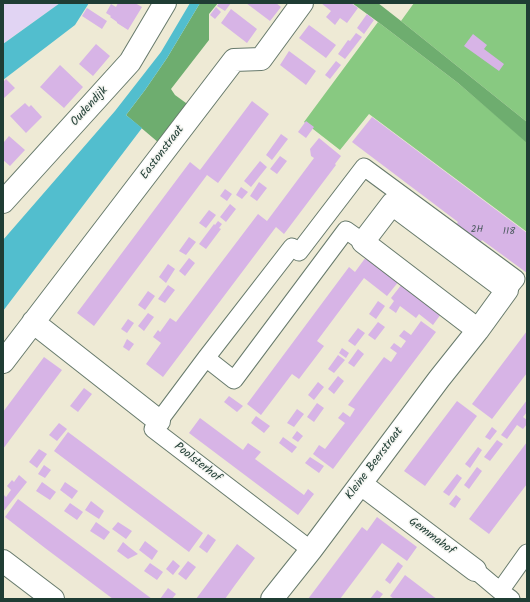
<!DOCTYPE html>
<style>
body{margin:0}
#map{position:relative;width:530px;height:602px;overflow:hidden;background:#eeead5;font-family:Kalam,sans-serif}
canvas{display:block}
.frame{position:absolute;inset:0;border:4px solid #1f3d34;pointer-events:none}
</style>
<div id="map">
<canvas width="530" height="602"></canvas>
<div class="frame"></div>
</div>
<script>
const context = document.querySelector('canvas').getContext('2d');
context.lineJoin = 'round';
function fillPath(path, color) { context.fillStyle = color; context.fill(path, 'evenodd'); }
const toPath = rows => new Path2D(rows.map(r => 'M' + r).join(''));
function trace(path, color, width, dash) { context.strokeStyle = color; context.lineWidth = width; context.lineCap = dash ? 'butt' : 'round'; context.setLineDash(dash || []); context.stroke(path); }
function label(font, color, halo, rows, align = 'center') {
  context.font = font + ' Kalam,sans-serif'; context.lineWidth = 3; context.setLineDash([]); context.textBaseline = 'middle'; context.strokeStyle = halo; context.fillStyle = color; for (const [text, x, y, turn = 0] of rows) {
    context.save(); context.translate(x, y); context.rotate((+turn || 0) * Math.PI / 180); context.textAlign = isNaN(turn) ? turn : align; if (halo) context.strokeText(text, 0, 0); context.fillText(text, 0, 0); context.restore();
  }
}
const built = toPath([
 [3,3,60,3,4,43,3,43]
]);
const green = toPath([
 [414,3,527,3,527,122,401,21],
 [378,22,458,83,527,142,527,232,369,114,340,150,304,122]
]);
const forest = toPath([
 [200,3,218,3,209,14,209,40,171,89,175,95,186,103,187,105,159,143,126,115,145,90,167,58],
 [352,3,378,3,401,21,527,122,527,143,458,83,378,22]
]);
const water = toPath([
 [60,3,89,3,75,25,3,80,3,44],
 [190,3,200,3,167,58,145,90,126,115,142,128,3,311,3,240,115,111,161,52]
]);
const building = toPath([
 [118,3,135,3,142,7,128,30,117,23,117,22,110,17,111,16,106,13,111,4,116,7],
 [219,3,231,3,225,11,217,6],
 [246,3,276,3,281,7,270,21],
 [321,3,351,3,358,8,347,23,340,18,335,25,326,17,331,11],
 [216,7,221,12,215,19,210,15],
 [87,8,107,21,102,29,82,16],
 [231,9,257,29,247,43,221,23],
 [367,14,374,20,364,34,357,28],
 [309,25,336,45,326,58,299,38],
 [356,33,362,37,345,59,338,54,348,40,350,41],
 [473,34,487,45,484,49,504,64,499,71,464,46],
 [96,44,110,56,93,76,79,64],
 [289,51,316,71,306,85,280,65],
 [336,61,341,65,330,79,325,75],
 [60,65,83,87,64,108,40,87],
 [6,79,15,88,3,99,3,82],
 [252,101,269,114,218,183,207,175,94,326,77,313,190,162,200,170],
 [25,103,29,107,31,105,42,117,26,133,10,116],
 [372,117,527,233,527,273,482,240,475,249,452,231,458,222,352,142],
 [306,121,314,127,306,138,298,132],
 [281,134,288,139,272,160,266,155],
 [9,136,25,150,10,166,3,160,3,141,4,142],
 [319,138,341,156,335,164,336,165,284,234,276,227,163,377,146,364,161,343,153,337,158,330,160,332,170,318,176,322,258,214,267,221,314,158,311,156,310,149],
 [280,156,287,161,277,174,270,169],
 [260,161,267,167,251,187,244,181],
 [259,182,267,188,257,201,250,196],
 [241,187,248,192,242,199,236,195],
 [225,189,232,194,227,201,220,196],
 [230,204,236,209,226,222,220,217],
 [209,210,216,215,206,228,199,223],
 [218,221,222,224,219,228,221,229,206,249,199,244,214,224,215,225],
 [189,237,196,242,186,255,179,251],
 [366,257,399,281,387,296,364,278,317,341,324,346,299,379,292,374,261,415,247,404,349,267,355,272],
 [189,258,195,263,185,276,179,271],
 [168,264,175,269,166,283,159,277],
 [402,284,441,314,433,325,419,314,416,318,400,306,396,313,389,308,394,301,391,298],
 [168,285,175,290,165,303,158,299],
 [148,291,155,296,145,310,138,305],
 [378,301,385,306,376,319,369,314],
 [148,313,154,317,144,331,138,326],
 [128,319,134,323,127,333,121,329],
 [421,321,436,332,333,469,313,454,319,445,325,449,345,423,338,418,343,412,350,417,355,409,348,405,384,357,391,362,397,353,390,348,394,343,401,348,406,341,399,336,404,330,411,335],
 [378,322,385,327,375,340,368,335],
 [358,328,365,333,355,346,348,341],
 [527,331,527,373,492,419,472,404],
 [127,339,134,344,129,351,123,347],
 [342,348,349,353,346,358,339,353],
 [358,349,364,354,354,367,348,363],
 [338,355,345,360,334,373,328,369],
 [44,357,62,370,3,449,3,412],
 [338,376,344,381,334,394,328,389],
 [318,382,324,387,314,400,308,395],
 [84,388,92,394,78,412,70,406],
 [229,396,243,406,237,412,224,402],
 [527,400,527,412,523,417,527,420,527,424,523,429,517,425,507,439,501,435],
 [457,401,477,416,425,486,404,471],
 [317,403,324,408,314,422,307,417],
 [297,409,304,414,294,427,287,423],
 [256,416,270,426,264,433,251,423],
 [200,418,243,450,248,443,261,452,255,459,304,495,308,489,314,494,298,515,189,433],
 [59,423,67,429,57,441,49,435],
 [492,427,497,431,490,440,485,437],
 [297,431,303,436,298,442,292,438],
 [68,432,203,533,189,552,54,451],
 [283,437,297,447,292,453,279,443],
 [497,440,503,444,490,461,484,457],
 [527,442,527,484,489,534,469,519],
 [478,447,482,450,470,468,465,464],
 [39,449,47,454,37,468,29,462],
 [310,457,324,466,319,473,305,463],
 [44,465,51,470,45,478,38,474],
 [477,467,482,471,469,489,464,485],
 [457,474,462,478,449,496,443,492],
 [19,475,27,482,3,512,3,494,6,497,11,490,7,486,12,480,14,482],
 [42,482,56,492,50,500,36,491],
 [65,482,78,491,72,499,60,490],
 [456,495,461,499,455,508,449,504],
 [18,499,112,569,152,599,113,599,45,548,5,517],
 [91,501,104,511,99,519,85,510],
 [70,503,83,512,77,520,64,511],
 [377,517,417,547,407,561,382,543,340,599,308,599,362,527,367,531],
 [96,522,110,532,104,540,90,531],
 [118,522,132,531,126,539,112,529],
 [208,534,216,540,207,553,199,547],
 [145,541,158,551,152,560,139,550],
 [123,542,129,547,138,554,128,559,117,551],
 [237,544,255,558,235,585,225,599,196,599],
 [173,560,180,566,173,575,166,569],
 [188,561,196,567,186,580,178,574],
 [398,562,403,566,390,584,385,580],
 [150,563,163,572,157,580,144,571],
 [405,575,434,597,437,599,394,599,390,596],
 [168,588,176,594,172,599,160,599],
 [377,590,383,594,379,599,370,599]
]);
const pedestrian = toPath([
 [206,358,234,380,346,230,363,242],
 [311,550,153,429,206,358,292,247,299,252,364,167,516,279,507,290],
 [475,570,500,591],
 [511,599,500,591,527,553]
]);
const minor = toPath([
 [3,202,130,62,165,3],
 [33,322,159,421],
 [3,362,234,60,261,59,302,3],
 [361,484,475,570],
 [3,561,53,599],
 [272,599,311,550,439,379,478,330,507,290,392,204,363,242,478,330]
]);
const numberNames = [
 ["2H",477,230],
 ["118",509,232]
];
const streetNames = [
 ["Oudendijk",90,107,-48],
 ["Eastonstraat",163,153,-53],
 ["Poolsterhof",197,463,38],
 ["Kleine Beerstraat",375,464,-53],
 ["Gemmahof",431,537,37]
];
fillPath(built, '#e1d4f3');
fillPath(green, '#88c981');
fillPath(forest, '#6ead6f');
fillPath(water, '#52bece');
fillPath(building, '#d7b4e6');
trace(pedestrian, '#677a6c', 19);
trace(minor, '#677a6c', 24);
trace(pedestrian, '#fff', 17);
trace(minor, '#fff', 22);
label('10px', '#4d5b60', null, numberNames);
label('12px', '#1f3d34', '#f6f6f2', streetNames);
</script>
